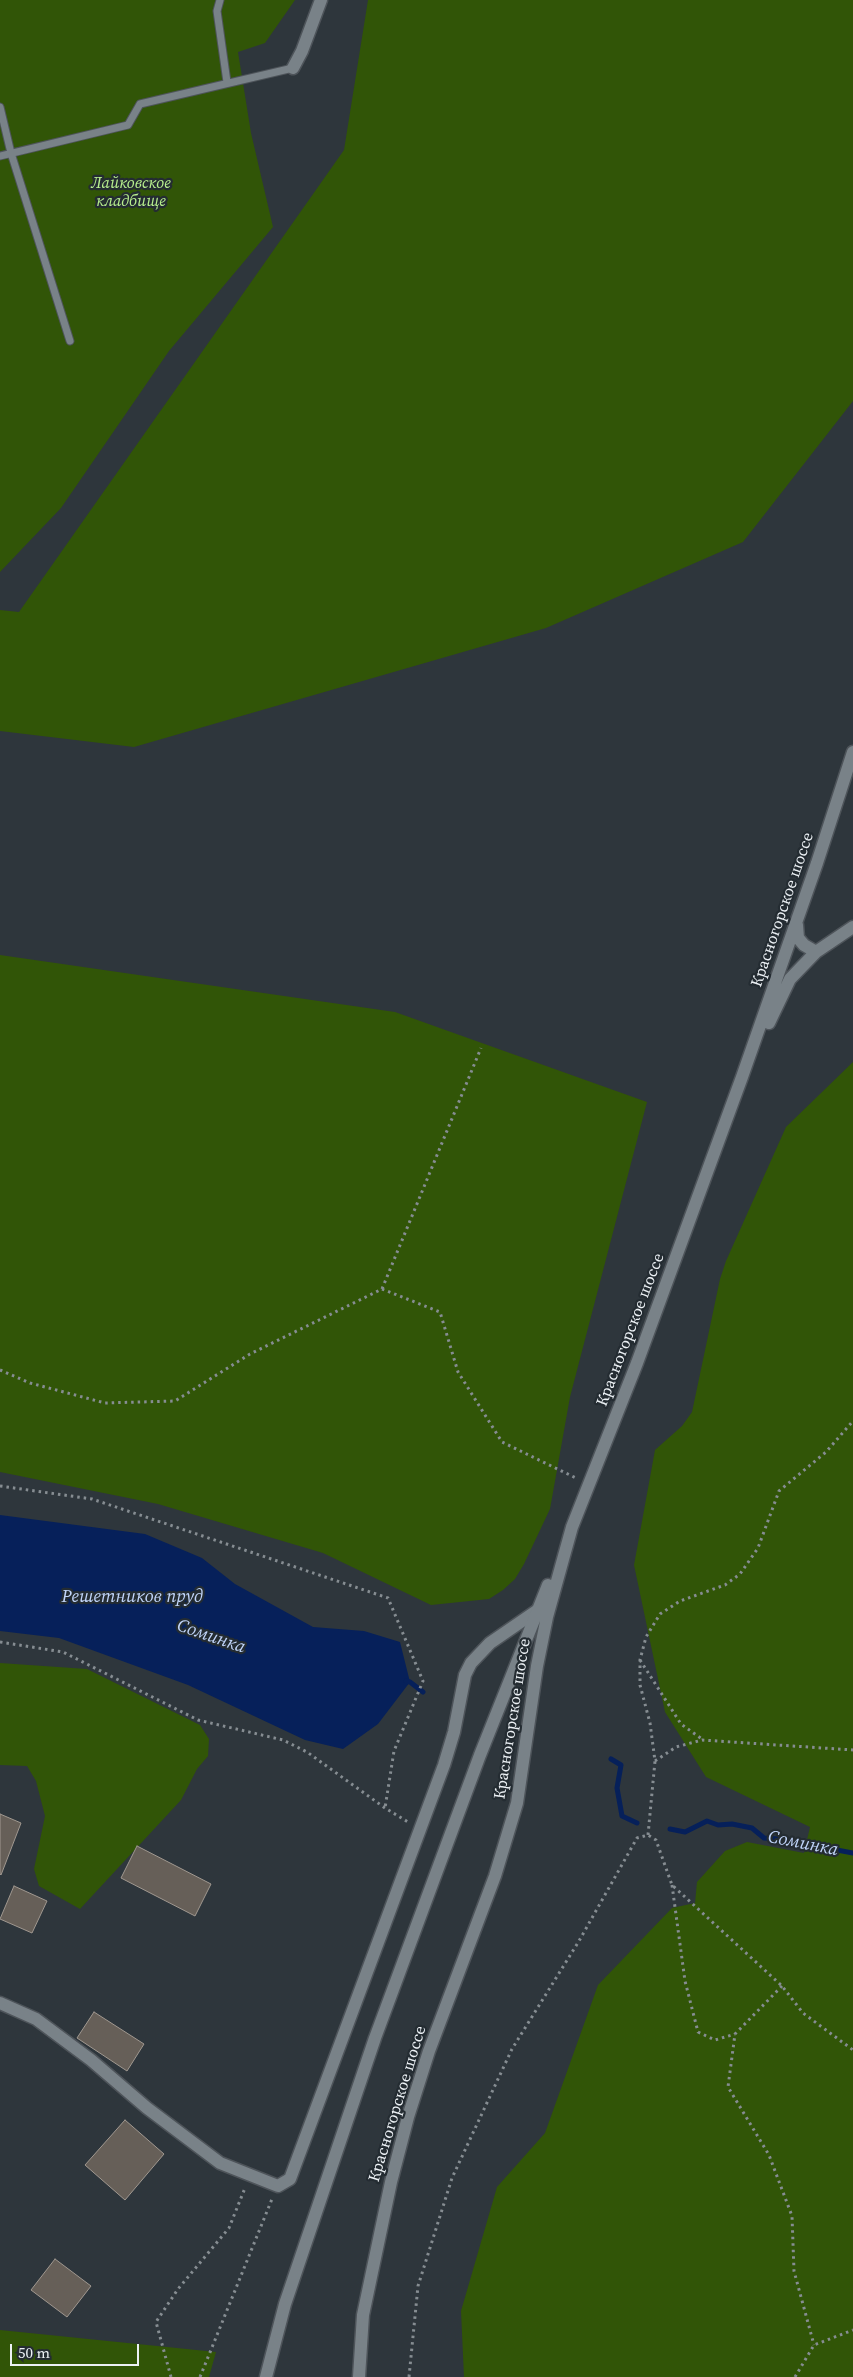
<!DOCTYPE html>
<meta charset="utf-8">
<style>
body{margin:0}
#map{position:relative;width:853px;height:2377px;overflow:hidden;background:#2e363c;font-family:"Source Serif 4",serif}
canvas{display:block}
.scale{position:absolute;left:10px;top:2344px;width:129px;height:22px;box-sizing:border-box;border:2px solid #ecf1f5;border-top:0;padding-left:6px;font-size:15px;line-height:18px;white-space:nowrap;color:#ecf1f5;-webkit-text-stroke:4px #242c32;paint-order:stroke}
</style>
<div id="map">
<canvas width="853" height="2377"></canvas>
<div class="scale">50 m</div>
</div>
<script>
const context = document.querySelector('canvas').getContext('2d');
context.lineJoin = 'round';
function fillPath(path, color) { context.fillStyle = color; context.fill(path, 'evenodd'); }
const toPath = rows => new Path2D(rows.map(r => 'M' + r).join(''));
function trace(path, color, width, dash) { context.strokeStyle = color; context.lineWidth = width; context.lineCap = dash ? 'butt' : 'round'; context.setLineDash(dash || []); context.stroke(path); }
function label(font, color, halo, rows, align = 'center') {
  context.font = font + ' "Source Serif 4",serif'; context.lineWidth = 4.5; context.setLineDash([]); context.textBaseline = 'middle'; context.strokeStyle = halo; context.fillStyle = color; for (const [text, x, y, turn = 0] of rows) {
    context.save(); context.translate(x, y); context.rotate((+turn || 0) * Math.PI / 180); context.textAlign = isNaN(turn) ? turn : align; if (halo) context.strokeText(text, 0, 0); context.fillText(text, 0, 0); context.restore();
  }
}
const green = toPath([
 [0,0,295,0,265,43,238,52,251,133,273,227,169,351,61,508,0,572],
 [368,0,853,0,853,401,743,542,546,628,134,747,0,731,0,610,19,612,344,150],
 [0,955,395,1012,647,1102,570,1397,550,1509,524,1564,515,1579,503,1590,489,1599,431,1605,323,1553,158,1504,0,1472],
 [853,1062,853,2377,464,2377,461,2311,497,2187,545,2133,598,1985,672,1908,695,1903,697,1882,725,1851,747,1842,804,1853,810,1827,706,1777,665,1712,634,1565,655,1450,682,1426,692,1412,720,1279,726,1261,786,1127],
 [0,1663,87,1669,200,1725,209,1739,208,1756,197,1769,181,1800,80,1909,39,1886,34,1869,45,1816,36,1781,27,1766,0,1765],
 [0,2330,216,2352,209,2377,0,2377]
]);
const water = toPath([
 [0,1515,145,1534,202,1558,235,1584,313,1627,364,1631,400,1642,410,1682,378,1724,343,1749,305,1740,188,1685,59,1638,0,1631]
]);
const stream = toPath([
 [406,1681,410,1682,423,1692],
 [611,1759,621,1765,617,1788,622,1816,637,1823],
 [670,1829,685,1832,707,1821,718,1825,732,1824,752,1828,764,1838,779,1839,853,1853]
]);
const building = toPath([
 [0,1814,21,1823,1,1875,0,1874,0,1814],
 [137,1846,211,1884,195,1916,121,1878,137,1846],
 [14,1886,47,1901,32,1933,0,1919,14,1886],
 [94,2012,144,2044,127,2071,77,2038,94,2012],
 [125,2120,164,2154,125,2200,85,2165,125,2120],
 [55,2259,91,2286,67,2317,31,2290,55,2259]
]);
const path = toPath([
 [382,1289,440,1312,458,1372,502,1442,578,1479],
 [0,1370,30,1383,105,1403,175,1401,250,1354,382,1289,481,1048],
 [0,1486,92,1499,388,1598,423,1681,394,1751,385,1808],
 [0,1642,63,1652,198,1720,283,1740,307,1752,385,1808,408,1822],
 [640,1660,681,1724,702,1739],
 [655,1761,676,1747,702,1740,853,1750],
 [648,1835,655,1761,650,1723,640,1685,640,1660,646,1637,660,1614,680,1601,725,1585,740,1574,758,1548,779,1491,826,1452,853,1421],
 [672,1885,685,1981,698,2032,715,2040,735,2034],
 [782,1986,735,2034,728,2087,769,2155,792,2216,794,2271,814,2345],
 [171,2377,156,2322,178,2289,229,2228,245,2188],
 [200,2377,272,2199],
 [409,2377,418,2286,452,2178,512,2049,579,1941,637,1838,648,1835,656,1840,672,1885,782,1986,803,2013,853,2050],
 [795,2377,814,2345,853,2330]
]);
const lane = toPath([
 [220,0,217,11,227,82],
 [0,107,11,153,70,341],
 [0,156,128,125,140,104,293,68]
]);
const street = toPath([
 [293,68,302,51,321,0],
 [0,2003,36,2019,91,2060,147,2108,220,2163,278,2186,290,2179,444,1765,454,1732,465,1675,471,1663,490,1643,538,1610]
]);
const secondary = toPath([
 [797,925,798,938,804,945,816,952],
 [769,1023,790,979,816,952,853,927],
 [266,2377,285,2304,375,2038,480,1755,548,1585],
 [359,2377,363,2315,391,2182,408,2117,429,2051,495,1876,517,1803,537,1666,547,1617,572,1527,637,1363,742,1077,817,863,853,752]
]);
const parkNames = [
 ["Лайковское",131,184],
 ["кладбище",131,202]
];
const streetNames = [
 ["Красногорское шоссе",783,910,-71],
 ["Красногорское шоссе",631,1330,-69],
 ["Красногорское шоссе",513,1719,-81],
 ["Красногорское шоссе",398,2104,-73]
];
const waterNames = [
 ["Решетников пруд",132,1597],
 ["Соминка",211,1637,19],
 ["Соминка",803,1844,11]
];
fillPath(green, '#315507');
fillPath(water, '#06205a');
trace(stream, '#06205a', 5);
fillPath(building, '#665f58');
trace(building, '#a09890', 1);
trace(lane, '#4e545a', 9);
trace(street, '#4e545a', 15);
trace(secondary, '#4e545a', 15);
trace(path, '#868d92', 3, [2.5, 4]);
trace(lane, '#798288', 7);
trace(street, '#798288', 12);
trace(secondary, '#798288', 12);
label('italic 16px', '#b9f18f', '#242c32', parkNames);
label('16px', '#ecf1f5', '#242c32', streetNames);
label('italic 18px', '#c1d5fa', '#242c32', waterNames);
</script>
